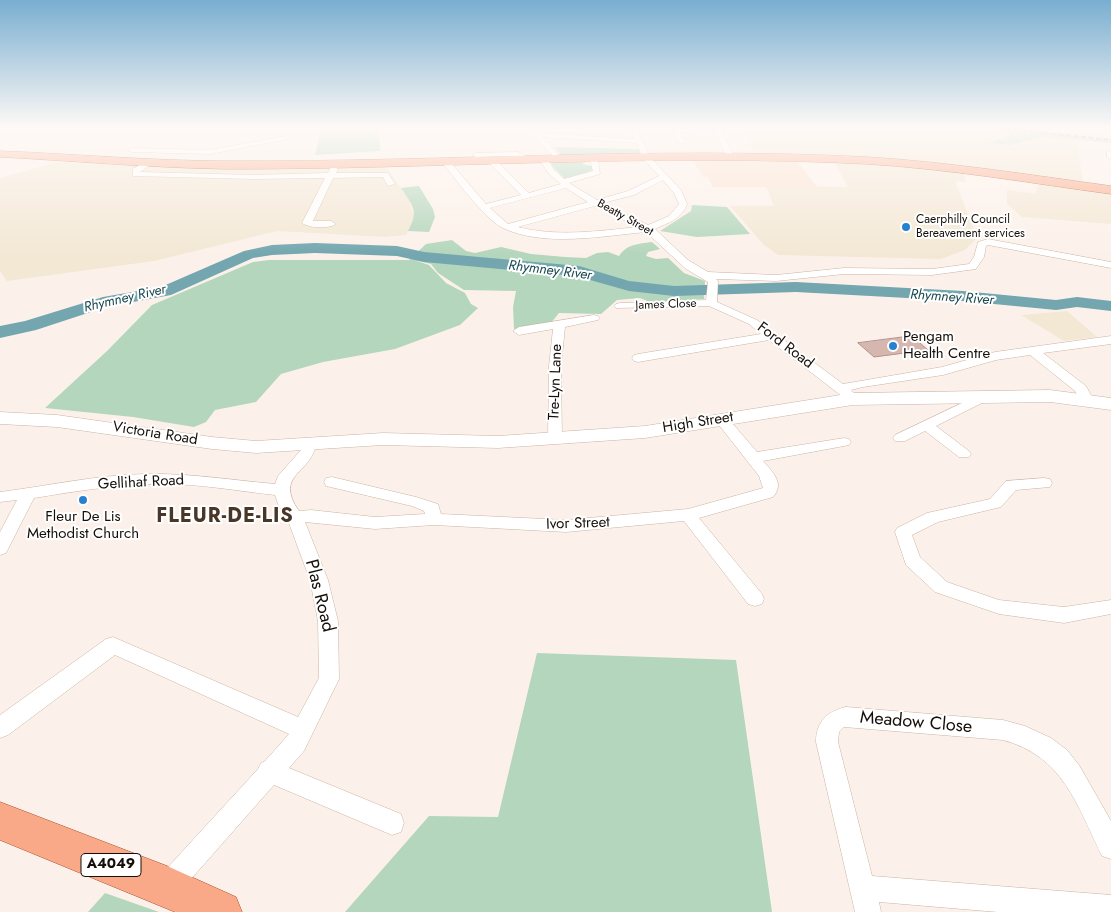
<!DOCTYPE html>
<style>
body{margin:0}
canvas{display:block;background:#fcf1ea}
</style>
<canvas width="1111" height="912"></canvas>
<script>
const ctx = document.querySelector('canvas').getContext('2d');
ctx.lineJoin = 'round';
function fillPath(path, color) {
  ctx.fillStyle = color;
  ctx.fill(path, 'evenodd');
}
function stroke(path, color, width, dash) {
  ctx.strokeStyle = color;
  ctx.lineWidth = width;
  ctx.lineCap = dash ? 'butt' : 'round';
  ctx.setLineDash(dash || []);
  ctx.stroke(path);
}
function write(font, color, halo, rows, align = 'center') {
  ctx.font = font + ' Jost,sans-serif';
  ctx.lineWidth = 4;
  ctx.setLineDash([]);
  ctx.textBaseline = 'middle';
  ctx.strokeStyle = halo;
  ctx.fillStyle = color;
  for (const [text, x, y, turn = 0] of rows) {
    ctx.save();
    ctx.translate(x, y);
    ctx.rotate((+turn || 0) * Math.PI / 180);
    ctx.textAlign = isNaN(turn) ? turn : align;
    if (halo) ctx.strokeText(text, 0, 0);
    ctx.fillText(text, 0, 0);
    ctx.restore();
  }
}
fillPath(new Path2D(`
 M746 128H962L1077 139 1083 182 899 160 753 153Z
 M834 161 964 172 966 182 955 181 977 238 965 250 941 259 778 255 763 244 730 206H774L766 186 848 187Z
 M57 162 155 166 385 165 409 200 415 219 406 235 386 237 277 231 154 261 7 281 0 271V178Z
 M1038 182 1111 193V224L1022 217 1007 204V190L1036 194Z
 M1067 311 1097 337 1064 341 1021 315Z`), '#f3e8d4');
fillPath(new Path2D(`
 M990 128H1015L1067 133 1111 138V141Z
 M692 159 796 160 817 187H713L708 177H703Z`), '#fbe2cf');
fillPath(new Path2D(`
 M321 128H379L380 151 315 155Z
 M962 128C1012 128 1062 135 1111 141V143L1042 137 1010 145 989 143 1011 135 1001 131Z
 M554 147 639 149 641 155 562 156Z
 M554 161H588L582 164 592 166 593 170 566 180 551 165Z
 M419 186 433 209 435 217 429 232 408 231C419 211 413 206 401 188Z
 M692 205 727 207 750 234 697 237 660 231 691 211Z
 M452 240 466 251 475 253 501 247 531 254 565 257 586 258 597 253 608 252 619 256C627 244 638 244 652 242L660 249 648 252 646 256 656 259 668 258 684 273 705 281 704 299 650 302 640 298 617 300 601 314 559 313 551 323 514 329 513 307 516 291 464 290 438 273 431 264 414 260 429 265 446 283 465 293 471 304 478 308 460 325 395 349 323 362 281 374 256 402 215 410 206 422 194 427 133 417 45 408 107 351 152 305 253 262 269 260H409L426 244Z
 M537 653 736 660 772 912H345L429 816 498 817Z
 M105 893 159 912H88Z`), '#b4d6bc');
fillPath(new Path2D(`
 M315 243 397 246 424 252 579 266 629 281 674 286 796 282 963 291 1056 300 1077 297 1111 301V311L1077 307 1056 310 963 301 796 292 674 296 629 291 576 276 424 262 397 256 315 253 272 255 253 258 171 295 106 307 36 330 0 338V326L25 321 103 297 161 287 244 251 272 245Z`), '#73a6af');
const building = new Path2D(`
 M912 336 928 350 874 357 858 343Z`);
fillPath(building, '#d5b7af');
stroke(building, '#b0938c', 1);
const street = new Path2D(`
 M631 128H637L649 156 681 190 687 204C682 219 668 223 655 229L688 260 708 272 776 275 844 268 932 269 969 264 974 257 978 242 988 239 1111 262V268L988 245 986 246 984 257 976 269 932 275 844 274 776 281 716 279 718 281 717 302 757 320 843 384 942 367 995 352 1111 336V344L1043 353 1086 386 1093 399 1086 403 1081 402 1075 391 1030 355 996 360 943 375 863 387 851 390 855 394 848 398 843 397 769 340 638 362 634 361 632 358 634 355 638 354 761 334 749 324 709 306 616 308 614 306 616 304 620 303 706 300 708 282 686 269 646 232C603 236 546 247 505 229 487 222 457 181 444 165L451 163 486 204 521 195 491 165V161H497L529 193 561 184 548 173 540 160 541 158H547L554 170 564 179 593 171 590 161 594 159 598 161 600 174 569 183 597 200 628 191 659 176 642 157 637 143 542 137 562 159 558 161 530 132 533 130 538 133 635 139ZM663 180 674 193 679 204 669 216 648 225 603 203 634 195ZM566 188 588 202 508 224 490 208ZM595 206 638 227C598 231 557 237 518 227Z
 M674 129 721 130 734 156 727 158 716 133 680 132 686 142 682 144 678 142Z
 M287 136 289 137V139L210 154 132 152 128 150 132 148 210 150Z
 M1107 151H1111V159L1107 157Z
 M518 152 530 158V162H524L516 156 476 157 472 155 476 153Z
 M146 161 153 163 140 172 253 175 328 173 331 167H334L338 169 336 173H388L395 184 388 186 383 177 333 178 313 221H331L336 224C329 229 309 228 302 223L325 178 253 179 133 176V169Z
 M594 315 598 316 600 318 598 320 565 327 561 366 562 439 560 442H550L548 439 549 366 553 329 519 335 513 331 519 327Z
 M983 393 988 394 990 397 988 400 936 426 969 451 971 454 969 457H959L925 431 905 441H895L893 438 895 435Z
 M722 416 727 417 757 452 844 438 849 439 851 442 849 445 844 446 763 461C773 472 785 484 773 497L699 518 762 594 764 599 762 604 755 606 748 604 684 521 566 532 434 525 375 529 305 522 328 580 338 621 339 679 304 751 289 768 401 814 404 823 401 832 392 835 274 785 176 896 167 900 158 896 154 887 158 878 258 769 261 763 265 761 289 734 115 655 8 735 0 738V715L106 639 113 637 298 717 319 678 318 621 310 580 287 518 278 504 275 495C238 491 201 484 164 484 120 484 77 491 34 498L6 553 0 555V532L17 500 0 502V492C48 486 96 475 145 474 189 473 231 480 275 484L278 476 301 450 304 440H314L316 443C313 474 273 473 299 511L311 510 375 517 425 514 424 511 412 506 326 486 324 482 326 478 332 477 416 497 438 504 441 514 566 520 688 509 763 488 759 476 715 420 717 417Z
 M1044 478 1050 479 1052 483 1050 487 1016 490 1001 507 938 522 912 535 920 557 947 582 999 600 1064 607 1111 600V614L1064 623 999 614 935 592 906 565 895 532 897 528 927 513 990 499 1006 481Z
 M846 707 1003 720 1025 726 1051 738 1067 750 1079 765 1111 821V859L1102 856C1077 805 1063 756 1003 740L844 727 839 732 838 742 872 876 1111 895V912H998L879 902 881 912H855L816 742C816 722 827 711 846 707Z`);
const secondary = new Path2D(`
 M1050 390 1111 398V410L1050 402 853 405 645 438 498 448 383 445 256 453 212 449 57 427 0 424V412L57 415 212 437 256 441 383 433 498 436 645 426 853 393Z`);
const primary = new Path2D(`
 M0 151C76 154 153 161 229 161 442 162 654 146 867 157 949 162 1030 175 1111 186V194C1030 183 949 169 867 164 654 153 442 169 229 169 153 168 76 161 0 157Z
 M0 802 167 866 236 897 242 912H175L0 840Z`);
stroke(street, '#cbb3a1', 1);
stroke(secondary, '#cbb3a1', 1);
stroke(primary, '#a84e27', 1);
fillPath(street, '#fff');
fillPath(secondary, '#fff');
fillPath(primary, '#faa988');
stroke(new Path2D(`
 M999 128 1111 140`), '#938982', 2, [5, 2.5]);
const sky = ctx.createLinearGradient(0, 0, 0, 255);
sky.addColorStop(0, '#79aed1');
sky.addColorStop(0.5, '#fef9f6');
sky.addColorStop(1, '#fef9f600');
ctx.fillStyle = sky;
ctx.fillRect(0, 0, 1111, 255);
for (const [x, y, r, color] of [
 [906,227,5,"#2881cf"],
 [893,346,5,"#2881cf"],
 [83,500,5,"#2881cf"]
]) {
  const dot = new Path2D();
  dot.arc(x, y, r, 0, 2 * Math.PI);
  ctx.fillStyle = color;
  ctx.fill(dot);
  stroke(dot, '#fff', 2);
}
write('12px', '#160e08', '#fff', [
 ["Beatty Street",625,218,29],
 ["James Close",666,305,-2]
]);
write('12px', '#160e08', '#fff', [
 ["Caerphilly Council",916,220],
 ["Bereavement services",916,234]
], 'left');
write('italic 14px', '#1a4951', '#fff', [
 ["Rhymney River",550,271,7],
 ["Rhymney River",952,298,4],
 ["Rhymney River",125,299,-13]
]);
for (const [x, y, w] of [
 [111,865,60]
]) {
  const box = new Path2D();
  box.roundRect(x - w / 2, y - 11.5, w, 23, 4);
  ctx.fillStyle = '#fff';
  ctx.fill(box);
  stroke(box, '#160e08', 1);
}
write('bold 14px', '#160e08', null, [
 ["A4049",111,865]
]);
write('15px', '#160e08', '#fff', [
 ["Pengam",903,337],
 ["Health Centre",903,354],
 ["Fleur De Lis",83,517,"center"],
 ["Methodist Church",83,534,"center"]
], 'left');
write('15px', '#160e08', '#fff', [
 ["Ford Road",785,346,37],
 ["Tre-Lyn Lane",556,382,-88],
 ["High Street",698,423,-9],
 ["Victoria Road",155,434,9],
 ["Gellihaf Road",141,483,-3],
 ["Ivor Street",578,524,-2]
]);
write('18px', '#160e08', '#fff', [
 ["Plas Road",319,596,76],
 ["Meadow Close",916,723,5]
]);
ctx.letterSpacing = '1px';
write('bold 20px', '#493627', '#fff', [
 ["FLEUR-DE-LIS",225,517]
]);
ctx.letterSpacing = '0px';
</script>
